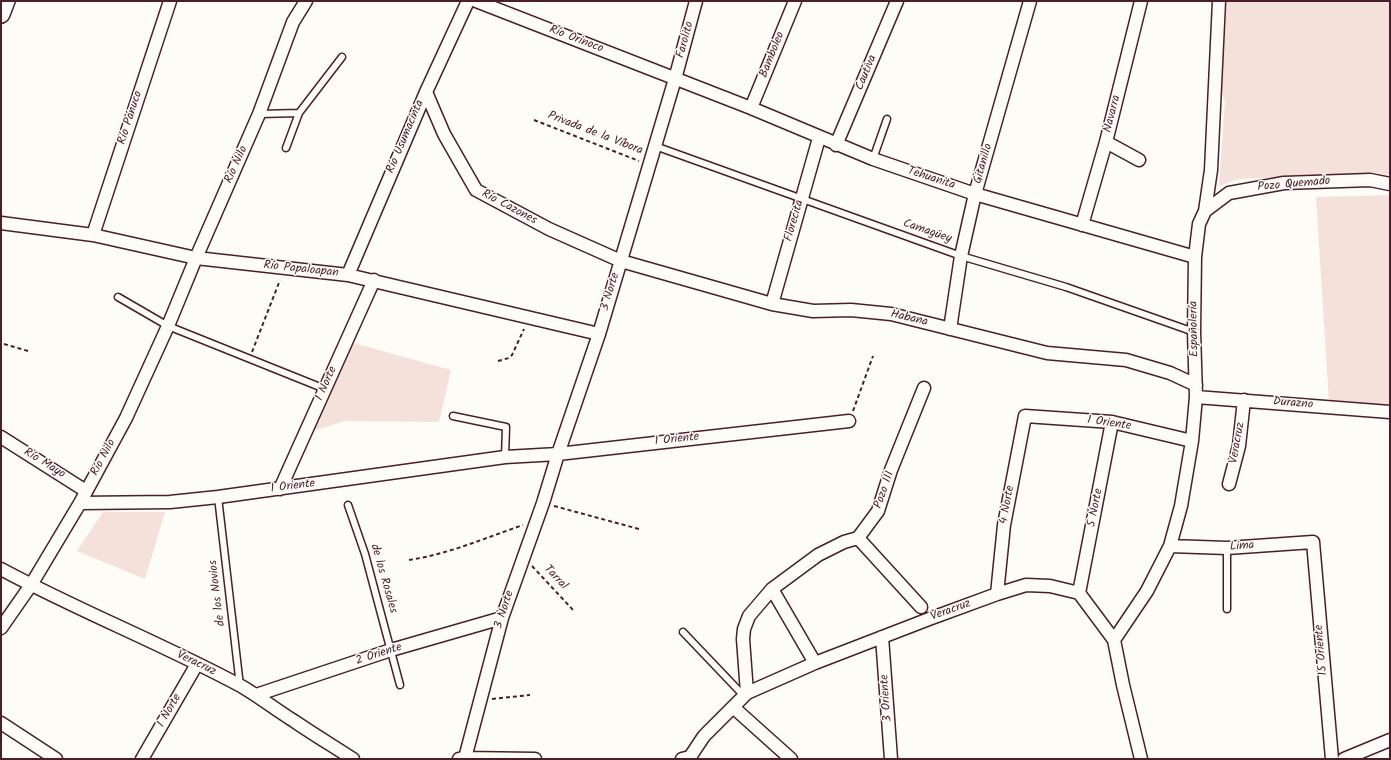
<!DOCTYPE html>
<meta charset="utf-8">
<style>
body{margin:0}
#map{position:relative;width:1391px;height:760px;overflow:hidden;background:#fdfcf7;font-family:Kalam,sans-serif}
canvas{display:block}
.frame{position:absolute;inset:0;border:2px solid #4a1f2b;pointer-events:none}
</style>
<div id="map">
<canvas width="1391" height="760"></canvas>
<div class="frame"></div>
</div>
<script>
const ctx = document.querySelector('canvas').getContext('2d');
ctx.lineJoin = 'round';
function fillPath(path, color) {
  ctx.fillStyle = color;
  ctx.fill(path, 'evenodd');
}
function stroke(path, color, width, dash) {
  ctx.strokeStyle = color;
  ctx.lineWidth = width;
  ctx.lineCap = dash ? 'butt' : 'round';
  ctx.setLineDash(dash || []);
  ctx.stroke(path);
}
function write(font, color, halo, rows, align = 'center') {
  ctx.font = font + ' Kalam,sans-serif';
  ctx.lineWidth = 3;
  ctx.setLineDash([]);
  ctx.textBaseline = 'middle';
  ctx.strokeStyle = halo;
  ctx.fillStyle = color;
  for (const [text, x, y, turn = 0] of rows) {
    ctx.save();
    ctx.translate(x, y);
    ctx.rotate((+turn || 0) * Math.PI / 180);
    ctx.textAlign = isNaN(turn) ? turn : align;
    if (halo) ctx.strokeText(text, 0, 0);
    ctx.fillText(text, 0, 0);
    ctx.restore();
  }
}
fillPath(new Path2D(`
 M1214 1H1390V175L1375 173 1238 179 1219 186 1225 101 1219 88Z
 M1390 195V407L1329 402 1316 197Z
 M350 342 451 370 439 422 345 421 313 431Z
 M103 512H165L145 579 77 551Z`), '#f3e1da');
const lane = new Path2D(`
 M259 114 299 113
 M655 146 961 256 1066 287 1194 332
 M286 148 299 113 342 57
 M873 159 887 119
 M118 297 168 326 325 389
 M453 416 506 427 505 457
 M218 497 240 686
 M348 505 365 554 400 685
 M1227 609V548
 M683 632 744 696`);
const street = new Path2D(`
 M476 1 751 108 873 159 975 194 1195 257
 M426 92 444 134 476 190 549 229 621 261 772 304 813 311 851 310 891 314 1047 353 1126 360 1170 373 1196 385
 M751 108 795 1
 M1106 142 1139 160
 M836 145 897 1
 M1205 211 1229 193 1284 183 1370 180 1390 184
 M1 223 93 235 196 258 348 275 599 334
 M1082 225 1106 142 1141 1
 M93 235 170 1
 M348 275 426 92 468 1
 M772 304 819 138
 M950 329 961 256 975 194 1030 1
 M1196 397 1390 412
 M1 437 86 491
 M1229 484 1239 446 1244 400
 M280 489 374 280
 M80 503 170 502 218 497 505 457 558 454 849 421
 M858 538 921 607
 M1170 546 1227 548 1313 542 1332 759
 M1 569C79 611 163 644 241 686 260 697 276 710 294 721 313 734 333 746 353 759
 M772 589 815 663
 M1079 593 1112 422
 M997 594 1004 525 1025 416 1112 422 1192 441
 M1 628 31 585 80 503 126 418 168 326 196 258 259 114 293 22 306 1
 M882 637 891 759
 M1114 640 1147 591 1170 546 1181 506 1192 441 1196 397 1194 332 1195 257 1199 224 1205 211 1211 170 1219 1
 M747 693 743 639 744 629 749 616 772 589 818 555 844 542 858 538 878 511 891 470 924 388
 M256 695 391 650 502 618
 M733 707 791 759
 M1 723 56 759
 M465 758 502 618 543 503 558 454 599 334 675 79 696 1
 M142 759 197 664
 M459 759 465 758 535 759
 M682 759 690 757 704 736 747 693 815 663 929 619 997 594 1026 585 1050 586 1079 593 1114 640 1123 685 1141 759
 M1344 759 1390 740`);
const secondary = new Path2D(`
 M1 14 6 1`);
stroke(lane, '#4a1f2b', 9);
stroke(street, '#4a1f2b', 15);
stroke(secondary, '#4a1f2b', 20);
stroke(new Path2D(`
 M534 120 639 161
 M4 344 28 351
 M252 352 280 280
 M498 361 509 358 512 355 524 329
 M853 411 873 356
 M554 506 639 529
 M409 560C449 554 485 538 523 525
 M532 566 574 611
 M492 699 530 695`), '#4a1f2b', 2, [4, 3]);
stroke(lane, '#fdfcf7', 6);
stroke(street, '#fdfcf7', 12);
stroke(secondary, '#fdfcf7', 17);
write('12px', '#4a1f2b', '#fdfcf7', [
 ["Río Orinoco",576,40,21],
 ["Farolito",686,40,-75],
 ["Bamboleo",773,55,-68],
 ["Cautiva",867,73,-67],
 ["Navarra",1113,114,-76],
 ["Río Pánuco",131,118,-72],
 ["Privada de la Víbora",595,134,21],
 ["Río Usumacinta",406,137,-67],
 ["Gitanillo",984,164,-74],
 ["Río Nilo",237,165,-66],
 ["Tehuanita",931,179,18],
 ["Pozo Quemado",1294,185,-5],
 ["Río Cazones",509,208,28],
 ["Florecita",795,221,-74],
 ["Camagüey",927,232,19],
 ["Río Papaloapan",301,270,6],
 ["3 Norte",611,292,-73],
 ["Habana",909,319,13],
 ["Españolería",1195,329,-91],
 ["1 Norte",327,384,-66],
 ["Durazno",1293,404,5],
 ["1 Oriente",1109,424,8],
 ["1 Oriente",677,440,-6],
 ["Veracruz",1238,443,-80],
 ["Río Nilo",104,458,-62],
 ["Río Mayo",44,464,32],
 ["1 Oriente",293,487,-7],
 ["Pozo 111",885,490,-71],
 ["4 Norte",1008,505,-80],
 ["5 Norte",1096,508,-79],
 ["Lima",1242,547,-4],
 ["Tarral",555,578,47],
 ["de los Rosales",383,579,74],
 ["de los Novios",218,593,-97],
 ["3 Norte",505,610,-72],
 ["Veracruz",951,611,-20],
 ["15 Oriente",1322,650,-95],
 ["2 Oriente",379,655,-18],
 ["Veracruz",196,664,26],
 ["3 Oriente",887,698,-94],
 ["1 Norte",170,711,-60]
]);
</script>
